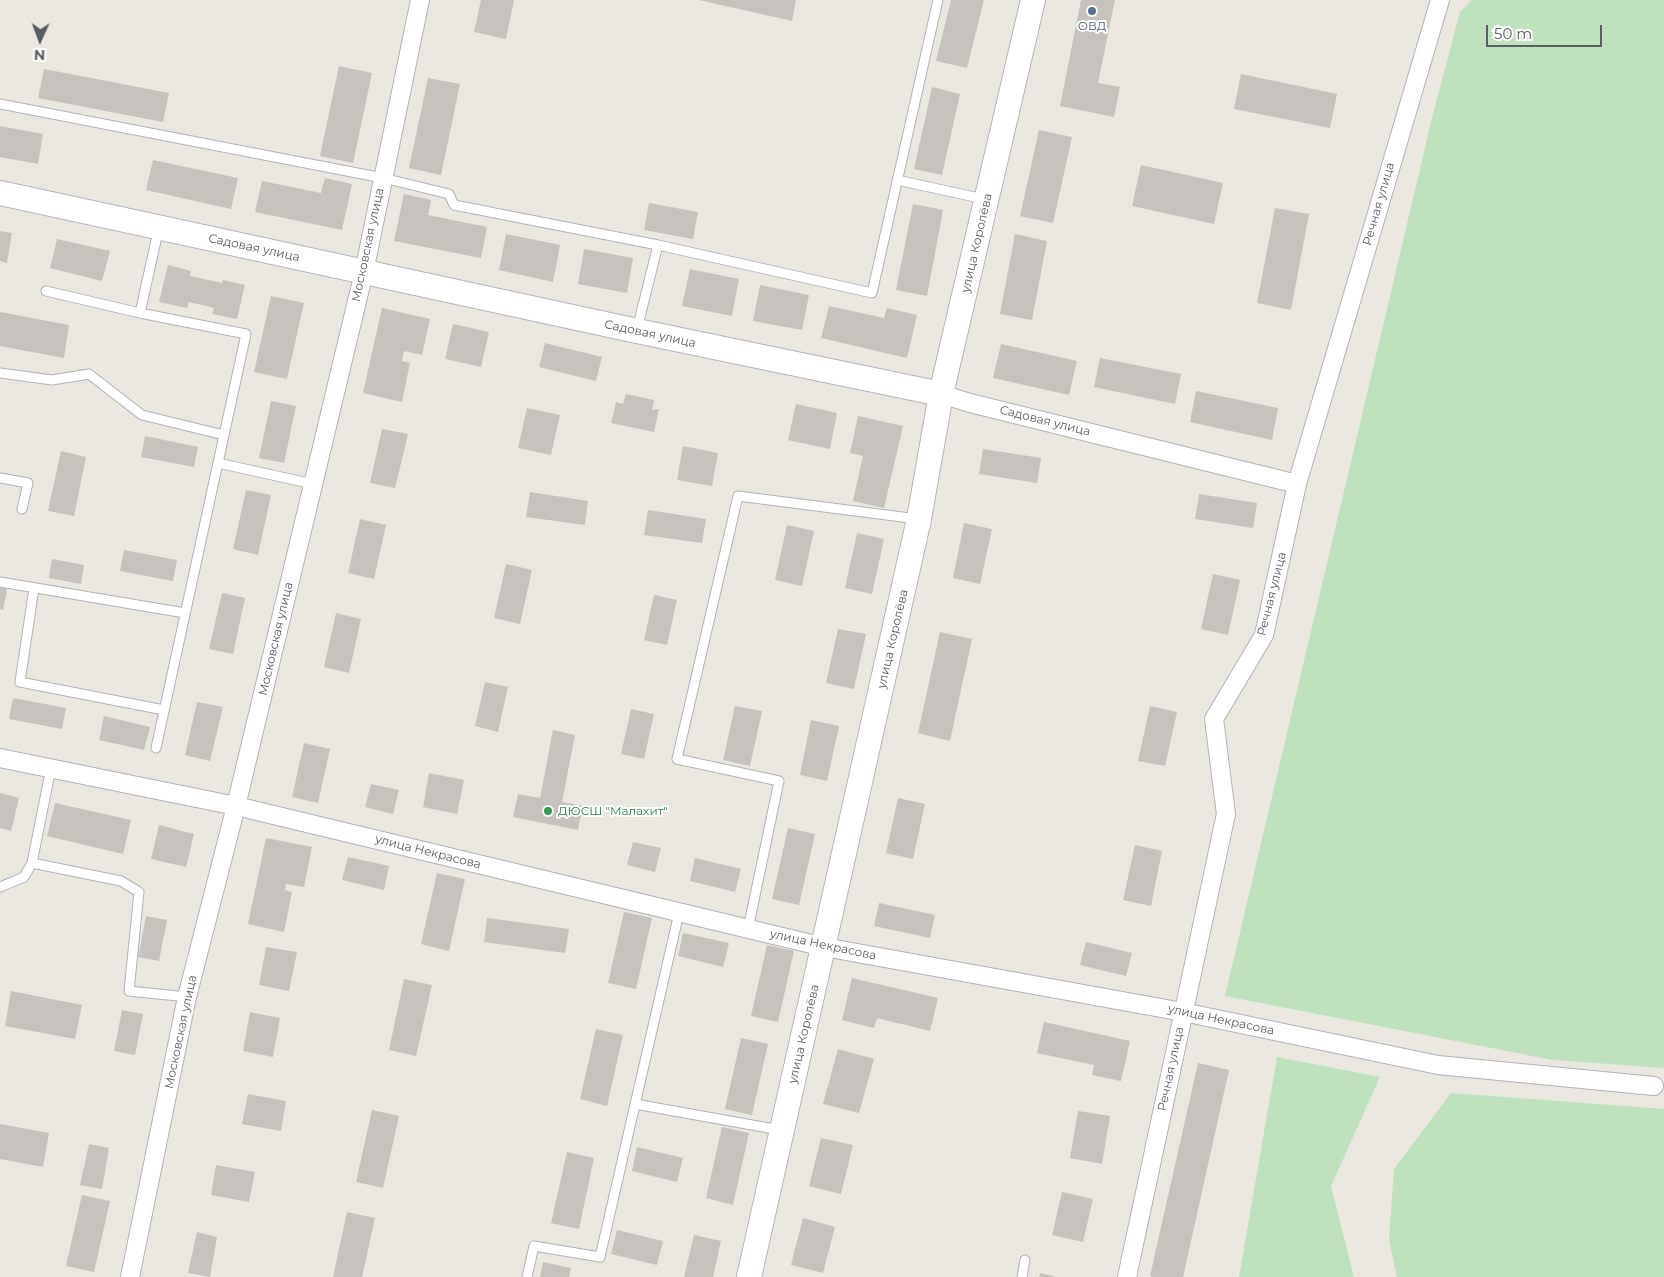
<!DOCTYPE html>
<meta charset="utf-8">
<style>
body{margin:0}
#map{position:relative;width:1664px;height:1277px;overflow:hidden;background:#eae7e0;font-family:Montserrat,sans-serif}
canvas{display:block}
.north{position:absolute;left:15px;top:15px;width:50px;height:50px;-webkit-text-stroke:4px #fff;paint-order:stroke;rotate:182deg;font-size:14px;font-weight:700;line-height:20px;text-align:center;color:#595c60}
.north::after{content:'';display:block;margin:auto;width:18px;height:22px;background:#595c60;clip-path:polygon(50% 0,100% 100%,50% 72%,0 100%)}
.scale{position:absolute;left:1486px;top:25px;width:116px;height:22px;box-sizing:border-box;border:2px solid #595c60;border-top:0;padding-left:6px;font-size:15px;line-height:18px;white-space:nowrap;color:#595c60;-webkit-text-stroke:4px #fff;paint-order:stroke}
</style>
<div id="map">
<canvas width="1664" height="1277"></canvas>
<div class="north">N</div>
<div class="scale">50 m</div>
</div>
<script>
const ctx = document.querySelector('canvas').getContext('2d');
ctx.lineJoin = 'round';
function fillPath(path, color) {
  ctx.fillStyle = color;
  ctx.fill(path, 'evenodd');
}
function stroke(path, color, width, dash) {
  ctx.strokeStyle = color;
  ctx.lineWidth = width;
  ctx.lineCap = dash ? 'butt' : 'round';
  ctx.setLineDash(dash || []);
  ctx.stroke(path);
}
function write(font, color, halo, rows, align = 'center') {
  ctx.font = font + ' Montserrat,sans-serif';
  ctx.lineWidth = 4;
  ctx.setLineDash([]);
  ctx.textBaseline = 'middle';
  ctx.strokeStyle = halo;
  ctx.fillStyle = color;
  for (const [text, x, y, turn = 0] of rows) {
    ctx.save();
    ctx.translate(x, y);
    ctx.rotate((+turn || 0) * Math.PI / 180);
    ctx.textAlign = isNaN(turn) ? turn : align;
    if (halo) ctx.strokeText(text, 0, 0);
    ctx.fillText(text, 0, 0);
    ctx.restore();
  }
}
fillPath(new Path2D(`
 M1472 0H1664V1068L1553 1060 1225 996 1432 118 1460 12Z
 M1277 1057 1380 1077 1331 1186 1354 1277H1239Z
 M1451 1093 1664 1109V1277H1397L1389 1240 1394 1169Z`), '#bfe1bd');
fillPath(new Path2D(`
 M481 0H514L506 39 474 32Z
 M699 0H796L792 21Z
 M951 0H984L967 68 936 61Z
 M1081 0H1115L1098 83 1120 87 1114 117 1060 106Z
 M339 66 372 73 353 163 320 156Z
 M44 69 169 93 163 122 38 98Z
 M1241 74 1337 94 1330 128 1234 109Z
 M428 78 460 84 441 175 409 168Z
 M932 87 960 94 942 175 914 169Z
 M0 126 43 134 38 164 0 157Z
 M1039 130 1072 137 1053 223 1020 216Z
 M153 160 238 178 231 209 146 190Z
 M1141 165 1223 183 1214 224 1132 206Z
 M325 178 352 184 342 230 255 212 262 181 321 193Z
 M404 194 431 200 428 215 487 227 481 258 394 241Z
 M649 203 698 212 693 239 644 230Z
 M913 204 943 210 927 296 896 290Z
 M1275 208 1309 214 1291 310 1257 303Z
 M0 231 12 233 7 263 0 261Z
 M506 234 560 245 553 282 499 270Z
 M1015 234 1047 241 1032 320 1000 314Z
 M57 239 110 251 102 281 50 268Z
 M584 249 633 258 627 293 578 284Z
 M168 265 191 271 190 276 222 283 223 280 245 285 237 319 212 314 214 308 189 302 187 308 159 302Z
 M690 269 739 279 732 316 682 306Z
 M760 285 809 295 802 330 753 321Z
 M271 296 304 303 287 379 254 372Z
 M829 306 884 318 887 308 917 315 907 358 821 338Z
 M382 308 430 319 422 355 404 351 402 361 410 363 402 402 363 393Z
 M0 312 69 325 64 358 0 346Z
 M453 324 489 332 481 367 445 359Z
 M545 343 602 357 596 381 539 367Z
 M1001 344 1077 361 1069 395 993 378Z
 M1100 358 1181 374 1175 404 1094 387Z
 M1196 391 1278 408 1272 440 1190 422Z
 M626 394 654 400 652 410 659 409 654 432 611 423 616 402 623 404Z
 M271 401 296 406 284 463 259 458Z
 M796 404 837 413 830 449 788 440Z
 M527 408 560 415 551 455 518 448Z
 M858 416 903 426 884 508 853 501 863 456 850 453Z
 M382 429 408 434 395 488 370 483Z
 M145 436 198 447 194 467 141 457Z
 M683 446 718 453 712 486 677 480Z
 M983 449 1041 458 1037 483 979 474Z
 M61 451 86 457 74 516 48 511Z
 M246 490 271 495 258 555 233 549Z
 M530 492 588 501 585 525 526 517Z
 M1199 494 1257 503 1253 528 1195 519Z
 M648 510 706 519 702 543 644 535Z
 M360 519 386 525 374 579 348 573Z
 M964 523 992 529 980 584 953 578Z
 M787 525 814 531 802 586 775 580Z
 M857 533 884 539 872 594 845 588Z
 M124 550 177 560 173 581 120 571Z
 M52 559 84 565 81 584 49 578Z
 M506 564 532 570 520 624 494 618Z
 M1213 574 1240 580 1228 635 1201 629Z
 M0 587 7 589 3 610 0 609Z
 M222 593 245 598 233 654 209 649Z
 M654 595 677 600 667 645 644 640Z
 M336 613 361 619 349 673 324 667Z
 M838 629 866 634 854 689 826 683Z
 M940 632 972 639 950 741 918 733Z
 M485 682 508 687 498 732 475 726Z
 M13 698 66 708 62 729 9 719Z
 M197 702 223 707 210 761 185 755Z
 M735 706 762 711 750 766 723 760Z
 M1150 706 1177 712 1165 766 1138 761Z
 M631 709 654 714 644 759 621 754Z
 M104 716 150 727 144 750 99 740Z
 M811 720 839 726 827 781 800 775Z
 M553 730 575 735 562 802 583 806 578 830 513 817 518 794 540 798Z
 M304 743 330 749 318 803 292 797Z
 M429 773 464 780 457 814 423 807Z
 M371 784 399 790 393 814 365 807Z
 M0 793 19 798 11 831 0 828Z
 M898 798 925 804 913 859 886 853Z
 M55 803 131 820 123 854 47 836Z
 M159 825 194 834 186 867 151 859Z
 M788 828 815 834 799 905 772 899Z
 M266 838 312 847 304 887 286 884 285 890 292 892 284 932 248 924Z
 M633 842 661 848 655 872 627 865Z
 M1135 845 1162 851 1151 906 1123 900Z
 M348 857 389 866 384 890 342 880Z
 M695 858 741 869 735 892 690 881Z
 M437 873 465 879 449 951 421 944Z
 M879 903 935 915 930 938 874 926Z
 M624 912 652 918 636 989 608 983Z
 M146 916 167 920 159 961 138 957Z
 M487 918 569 929 565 953 484 942Z
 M683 933 729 943 723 967 678 956Z
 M1086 942 1132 953 1126 976 1080 965Z
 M767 945 794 951 778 1022 751 1016Z
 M266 947 297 952 289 991 259 985Z
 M852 978 938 998 930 1031 877 1018 874 1028 842 1020Z
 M404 979 432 985 416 1056 389 1050Z
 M11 991 82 1005 75 1039 5 1026Z
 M122 1010 143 1014 135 1055 114 1051Z
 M250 1012 280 1018 273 1057 243 1051Z
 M1044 1022 1130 1041 1121 1081 1092 1075 1094 1065 1037 1053Z
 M596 1029 623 1035 607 1106 580 1099Z
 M741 1038 768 1044 752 1115 725 1109Z
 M838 1049 874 1059 859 1113 823 1104Z
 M1198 1063 1229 1070 1183 1277H1153L1150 1276Z
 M248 1094 286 1101 281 1131 242 1124Z
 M372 1110 399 1116 383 1188 356 1182Z
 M1078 1111 1110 1116 1102 1164 1070 1158Z
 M0 1124 49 1133 43 1167 0 1159Z
 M722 1127 749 1133 733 1205 706 1198Z
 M821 1138 853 1145 841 1194 809 1186Z
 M89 1144 109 1148 102 1189 80 1185Z
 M637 1147 683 1158 677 1182 632 1171Z
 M567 1152 594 1158 579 1229 551 1223Z
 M216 1165 255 1172 249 1202 211 1195Z
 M1062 1192 1093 1199 1083 1242 1052 1235Z
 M82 1195 110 1201 94 1272 66 1266Z
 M347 1212 375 1218 362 1277H333Z
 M803 1218 835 1227 823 1273 791 1265Z
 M617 1230 663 1241 657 1265 611 1254Z
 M197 1232 217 1237 210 1277 188 1273Z
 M694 1235 721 1241 713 1277H684Z
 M543 1262 571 1268 569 1277H540Z
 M1040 1273 1054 1276 1053 1277H1039Z`), '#c6c2bd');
const lane = new Path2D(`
 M0 104 383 178 449 194 454 205 658 245 872 293 938 0
 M897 180 984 199
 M46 291 140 313 159 227
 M140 313 246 334 156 748
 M637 329 658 245
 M0 373 52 380 89 374 142 415 224 435
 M218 463 313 484
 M0 478 28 483 22 509
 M0 582 185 613
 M34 588 20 682 164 710
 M51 768 32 863 121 881 139 892 129 991 187 997
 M0 887 24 877 32 863
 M748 929 779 781 677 759 738 496 918 519
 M635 1104 780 1130
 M527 1277 534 1246 600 1257 679 913
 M1022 1277 1025 1260`);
const street = new Path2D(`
 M941 394 970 403 1297 484
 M0 758 236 806 824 947 1183 1012 1438 1065 1654 1086
 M130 1277 187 997 236 806 364 272 420 0
 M1127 1277 1226 814 1214 719 1264 635 1297 484 1440 0`);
const secondary = new Path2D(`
 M0 193 637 331 941 394
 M749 1277 919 519 941 394 1033 0`);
stroke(lane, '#b0b3b7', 11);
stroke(street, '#b0b3b7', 20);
stroke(secondary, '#b2b5ba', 26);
stroke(lane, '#fff', 9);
stroke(street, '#fff', 18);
stroke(secondary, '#fff', 24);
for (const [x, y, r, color] of [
 [1092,11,5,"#5c6f8a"],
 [548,811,5,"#2e9e5b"]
]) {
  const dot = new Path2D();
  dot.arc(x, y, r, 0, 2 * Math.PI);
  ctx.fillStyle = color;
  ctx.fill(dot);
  stroke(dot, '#fff', 2);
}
write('12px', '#4e5e75', '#fff', [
 ["ОВД",1092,26]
]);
write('12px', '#595c60', '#fff', [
 ["Речная улица",1379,204,-74],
 ["улица Королёва",977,243,-77],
 ["Московская улица",368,245,-78],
 ["Садовая улица",254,248,12],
 ["Садовая улица",650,334,12],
 ["Садовая улица",1045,421,14],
 ["Речная улица",1272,594,-76],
 ["Московская улица",276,639,-77],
 ["улица Королёва",893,639,-77],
 ["улица Некрасова",428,852,14],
 ["улица Некрасова",823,945,12],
 ["улица Некрасова",1221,1020,12],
 ["Московская улица",181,1032,-78],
 ["улица Королёва",804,1034,-77],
 ["Речная улица",1171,1069,-78]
]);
write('12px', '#27864d', '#fff', [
 ["ДЮСШ \"Малахит\"",558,811]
], 'left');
</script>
